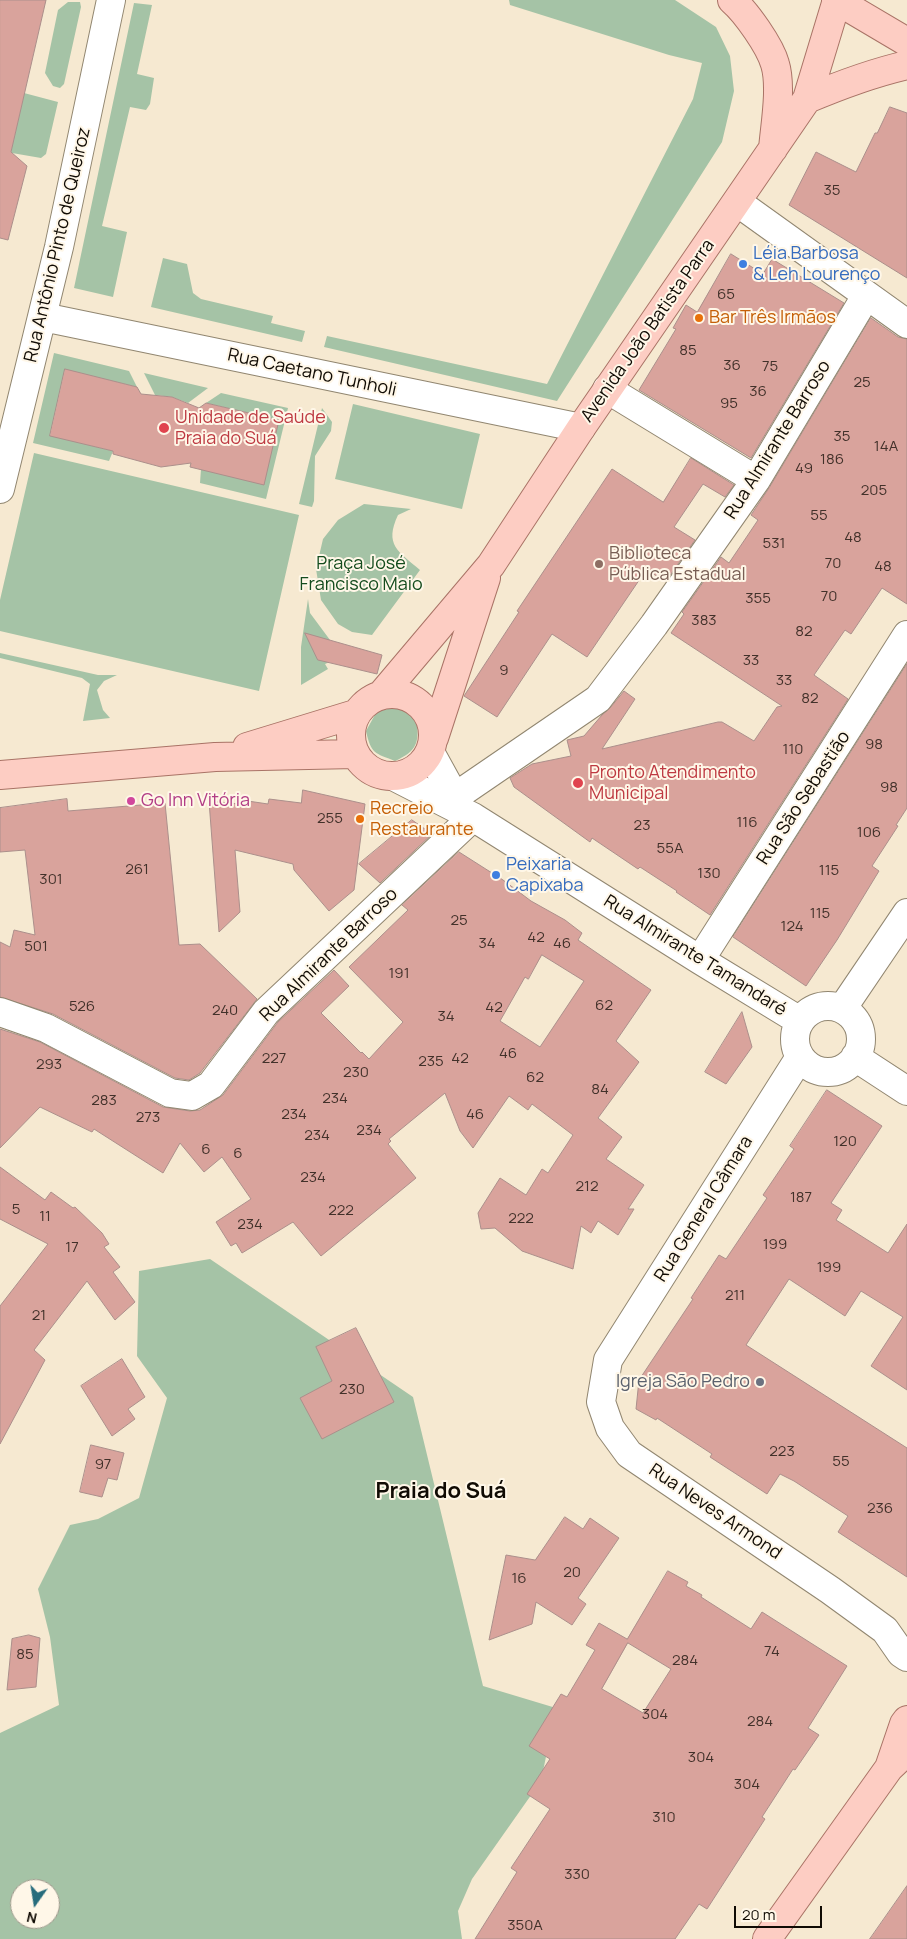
<!DOCTYPE html>
<meta charset="utf-8">
<style>
body{margin:0}
#map{position:relative;width:907px;height:1939px;overflow:hidden;background:#f6e9d1;font-family:Manrope,sans-serif}
canvas{display:block}
.north{position:absolute;left:10px;top:1879px;width:50px;height:50px;box-sizing:border-box;background:#fff7e8;border:1px solid #9f998d;border-radius:50%;rotate:193deg;font-size:14px;font-weight:700;line-height:20px;text-align:center;color:#100b04}
.north::after{content:'';display:block;margin:auto;width:18px;height:22px;background:#276c7c;clip-path:polygon(50% 0,100% 100%,50% 72%,0 100%)}
.scale{position:absolute;left:734px;top:1906px;width:88px;height:22px;box-sizing:border-box;border:2px solid #100b04;border-top:0;padding-left:6px;font-size:15px;line-height:18px;white-space:nowrap;color:#100b04;-webkit-text-stroke:4px #fff7e8;paint-order:stroke}
</style>
<div id="map">
<canvas width="907" height="1939"></canvas>
<div class="north">N</div>
<div class="scale">20 m</div>
</div>
<script>
const ctx = document.querySelector('canvas').getContext('2d');
ctx.lineJoin = 'round';
function fillPath(path, color) {
  ctx.fillStyle = color;
  ctx.fill(path, 'evenodd');
}
function stroke(path, color, width, dash) {
  ctx.strokeStyle = color;
  ctx.lineWidth = width;
  ctx.lineCap = dash ? 'butt' : 'round';
  ctx.setLineDash(dash || []);
  ctx.stroke(path);
}
function write(font, color, halo, rows, align = 'center') {
  ctx.font = font + ' Manrope,sans-serif';
  ctx.lineWidth = 4;
  ctx.setLineDash([]);
  ctx.textBaseline = 'middle';
  ctx.strokeStyle = halo;
  ctx.fillStyle = color;
  for (const [text, x, y, turn = 0] of rows) {
    ctx.save();
    ctx.translate(x, y);
    ctx.rotate((+turn || 0) * Math.PI / 180);
    ctx.textAlign = isNaN(turn) ? turn : align;
    if (halo) ctx.strokeText(text, 0, 0);
    ctx.fillText(text, 0, 0);
    ctx.restore();
  }
}
fillPath(new Path2D(`
 M509 0H675L716 27 730 56 734 91 722 142 557 401 324 347 327 336 547 384 693 99 702 63 669 55 510 5Z
 M68 2H80L81 7 64 84 60 88 53 86 45 73 58 10Z
 M134 3 152 5 137 74 154 78 150 104 146 110 130 107 102 226 127 232 113 297 74 288Z
 M24 93 58 102 46 154 41 158 12 153 11 151Z
 M163 258 187 264 193 293 201 299 273 316 271 323 305 331 302 342 151 307Z
 M54 353 129 371 137 387 65 370 50 435 113 451 109 461 33 443Z
 M144 373 208 388 188 403 172 397 155 395Z
 M221 393 288 408 266 499 200 483 201 469 279 420 206 403Z
 M353 404 480 434 462 509 335 479Z
 M322 408 332 422 331 431 315 456 314 501 312 507 299 504Z
 M34 453 299 515 259 691 0 631V600Z
 M364 504 411 509 398 515C384 545 398 551 420 570L372 635 352 632 338 624 321 600 316 569 323 539 338 520Z
 M308 599 310 613 330 640 332 661 325 664 328 669 301 685V647Z
 M0 653 98 675H117L104 681 97 690 103 710 110 718 83 721 90 684 82 678 0 658Z
 M399 707 417 721C419 743 417 751 395 761 375 753 371 754 366 731L377 711Z
 M210 1259 413 1397 483 1686 556 1708 541 1781 472 1879 458 1911 462 1939H0V1733L59 1705 50 1637 38 1589 70 1525 98 1519 139 1498 167 1398 137 1356 139 1271ZM20 1889H50V1919H20Z`), '#a5c3a6');
const building = new Path2D(`
 M0 0H46L11 152 27 166 8 240 0 238Z
 M890 107 907 113V278L789 205 816 152 856 172 875 133H877Z
 M731 254 763 274 772 259 844 303 751 458 639 390 676 329 673 328 686 305 697 312Z
 M871 318 898 337 907 339V604L882 588 851 634 845 630 814 675 848 699 710 915 676 892 677 891 640 867 638 869 592 838 590 842 514 787 510 778 532 764 571 756 567 740 584 736 602 715 610 708 624 691 635 699 602 749 718 722H722L754 741 777 707 782 706 671 633 684 614 682 612 721 557 729 563 758 520 751 515 769 488Z
 M65 369 137 387 141 394 172 397 199 408 206 403 279 420 264 485 190 467 191 463 161 467 113 454V451L50 436Z
 M691 458 734 485 725 497 703 484 674 527 695 540 666 581 646 570 587 657 552 634 497 717 464 696 519 612 517 611 612 469 663 502Z
 M305 633 382 655 377 674 318 660Z
 M907 664V808L896 825 898 826 872 866 879 871 837 940 806 986 733 937Z
 M303 790 365 804 354 890 329 911 294 870 293 864 235 850 240 912 219 932 209 801 240 804 241 800 268 804 269 799 301 803Z
 M67 799 68 811 165 803 179 945 200 944 257 999 200 1073 189 1080 175 1078 53 1014 0 997V942L10 947 14 930 35 935 25 850 0 852V808Z
 M412 820 432 834 380 883 359 864Z
 M459 852 503 880 531 901 565 920 582 933 578 940 651 990 616 1041 639 1062 598 1118 622 1137 606 1159 644 1185 628 1209H634L618 1235 598 1221 591 1233 581 1226 573 1269 522 1251 495 1228 481 1229 478 1213 500 1178 526 1195 542 1169 548 1173 573 1135 532 1104 528 1110 509 1096 473 1148 460 1131 445 1093 389 1139 391 1141 388 1144 416 1178 321 1256 293 1222 242 1253 236 1243 231 1246 216 1222 251 1199 222 1157 204 1172 180 1143 163 1173 94 1129 92 1132 40 1107 0 1148V1029L40 1042 163 1107 190 1111 200 1110 223 1095 278 1022 334 970 349 986 321 1013 361 1053 362 1052 369 1059 403 1022 349 967 408 910 402 905ZM542 955 584 981 540 1047 500 1021 525 977 528 979Z
 M742 1012 752 1047 726 1084 705 1072Z
 M827 1090 882 1126 831 1203 842 1210 836 1220 888 1253 907 1224V1390L871 1366 903 1317 861 1291 845 1316 789 1279 746 1345 907 1448V1577L838 1532 848 1516 794 1481 780 1474 767 1494 710 1457 712 1454 657 1418 656 1420 636 1409 639 1380 693 1299 691 1298 719 1255 726 1259 767 1198 763 1195 794 1149 790 1146Z
 M0 1167 45 1200 51 1192 73 1208 75 1207 102 1233 109 1244 104 1247 120 1267 113 1272 135 1302 115 1320 87 1281 34 1350 45 1360 0 1444V1306L48 1244 0 1219Z
 M356 1328 394 1402 322 1439 300 1398 332 1381 316 1347Z
 M122 1359 145 1397 128 1409 135 1419 112 1436 81 1386Z
 M91 1445 124 1453 117 1480 108 1478 102 1497 80 1492Z
 M565 1517 583 1529 590 1518 619 1538 578 1598 586 1604 572 1625 536 1602 532 1624 489 1640 506 1555 535 1560Z
 M668 1571 688 1582 686 1586 702 1595 701 1597 751 1629 762 1612 847 1666 808 1728 819 1735 795 1770 793 1769 762 1817 765 1819 707 1909 699 1904 675 1939H475L517 1872 511 1868 550 1809 527 1794 550 1759 529 1746 561 1694 567 1697 595 1650 586 1645 599 1623 627 1639ZM628 1643 671 1669 643 1713 602 1689Z
 M29 1635 40 1638 36 1687 7 1690 12 1639Z
 M907 1886V1939H870Z`);
fillPath(building, '#d9a39c');
stroke(building, '#ab8f8b', 1);
const minor = new Path2D(`
 M737 202 907 324
 M43 317 581 428
 M607 389 756 480
 M0 489 59 247 111 0
 M430 752 463 812
 M393 776 473 817 700 960 800 1021
 M446 803 598 699 654 625 756 480 866 296
 M700 960 907 635
 M795 1039a33 33 0 1 1 66 0a33 33 0 1 1-66 0Z
 M842 1009 907 913
 M0 1012 46 1028 170 1093 192 1096 211 1085 266 1012 473 817
 M800 1057 608 1360 601 1402 610 1428 629 1454 830 1590 885 1630 901 1653 907 1657
 M855 1057 907 1091`);
const major = new Path2D(`
 M732 0C746 12 770 46 775 64 782 87 775 125 773 149
 M836 0 907 42
 M807 99C840 85 872 73 907 65
 M351 735a41 41 0 1 1 82 0a41 41 0 1 1-82 0Z
 M382 694 491 565 581 428 807 99 837 0
 M434 738 486 578
 M247 747 355 714
 M0 775 215 757 355 754
 M889 1768 904 1724 907 1720
 M767 1939 889 1768 907 1751`);
stroke(minor, '#918670', 30);
stroke(major, '#a97366', 30);
stroke(minor, '#fff', 28);
stroke(major, '#fdcdc3', 28);
for (const [x, y, r, color] of [
 [743,264,5,"#3f7fe0"],
 [699,318,5,"#e8710a"],
 [164,428,6,"#e0444e"],
 [599,564,5,"#8d6e63"],
 [578,783,6,"#e0444e"],
 [131,801,5,"#d1479c"],
 [360,819,5,"#e8710a"],
 [496,875,5,"#3f7fe0"],
 [760,1382,5,"#6b7280"]
]) {
  const dot = new Path2D();
  dot.arc(x, y, r, 0, 2 * Math.PI);
  ctx.fillStyle = color;
  ctx.fill(dot);
  stroke(dot, '#fff7e8', 2);
}
write('15px', '#42312a', null, [
 ["35",832,191],
 ["65",726,295],
 ["85",688,351],
 ["36",732,366],
 ["75",770,367],
 ["25",862,383],
 ["36",758,392],
 ["95",729,404],
 ["35",842,437],
 ["14A",886,447],
 ["186",832,460],
 ["49",804,469],
 ["205",874,491],
 ["55",819,516],
 ["48",853,538],
 ["531",774,544],
 ["70",833,564],
 ["48",883,567],
 ["70",829,597],
 ["355",758,599],
 ["383",704,621],
 ["82",804,632],
 ["33",751,661],
 ["9",504,671],
 ["33",784,681],
 ["82",810,699],
 ["98",874,745],
 ["110",793,750],
 ["98",889,788],
 ["255",330,819],
 ["116",747,823],
 ["23",642,826],
 ["106",869,833],
 ["55A",670,849],
 ["261",137,870],
 ["115",829,871],
 ["130",709,874],
 ["301",51,880],
 ["115",820,914],
 ["25",459,921],
 ["124",792,927],
 ["42",536,938],
 ["34",487,944],
 ["46",562,944],
 ["501",36,947],
 ["191",399,974],
 ["62",604,1006],
 ["526",82,1007],
 ["42",494,1008],
 ["240",225,1011],
 ["34",446,1017],
 ["46",508,1054],
 ["227",274,1059],
 ["42",460,1059],
 ["235",431,1062],
 ["293",49,1065],
 ["230",356,1073],
 ["62",535,1078],
 ["84",600,1090],
 ["234",335,1099],
 ["283",104,1101],
 ["234",294,1115],
 ["46",475,1115],
 ["273",148,1118],
 ["234",369,1131],
 ["234",317,1136],
 ["120",845,1142],
 ["6",206,1150],
 ["6",238,1154],
 ["234",313,1178],
 ["212",587,1187],
 ["187",801,1198],
 ["5",16,1210],
 ["222",341,1211],
 ["11",45,1217],
 ["222",521,1219],
 ["234",250,1225],
 ["199",775,1245],
 ["17",72,1248],
 ["199",829,1268],
 ["211",735,1296],
 ["21",39,1316],
 ["230",352,1390],
 ["223",782,1452],
 ["55",841,1462],
 ["97",103,1465],
 ["236",880,1509],
 ["20",572,1573],
 ["16",519,1579],
 ["74",772,1652],
 ["85",25,1655],
 ["284",685,1661],
 ["304",655,1715],
 ["284",760,1722],
 ["304",701,1758],
 ["304",747,1785],
 ["310",664,1818],
 ["330",577,1875],
 ["350A",525,1926]
]);
write('18px', '#100b04', '#fff7e8', [
 ["Rua Antônio Pinto de Queiroz",58,245,-77],
 ["Avenida João Batista Parra",648,331,-55],
 ["Rua Caetano Tunholi",312,373,12],
 ["Rua Almirante Barroso",778,440,-58],
 ["Rua São Sebastião",804,798,-57],
 ["Rua Almirante Barroso",329,955,-44],
 ["Rua Almirante Tamandaré",695,956,32],
 ["Rua General Câmara",704,1209,-58],
 ["Rua Neves Armond",715,1512,34]
]);
write('18px', '#366cbe', '#fff7e8', [
 ["Léia Barbosa",753,254],
 ["& Leh Lourenço",753,275],
 ["Peixaria",506,865],
 ["Capixaba",506,886]
], 'left');
write('18px', '#c56008', '#fff7e8', [
 ["Bar Três Irmãos",709,318],
 ["Recreio",370,809],
 ["Restaurante",370,830]
], 'left');
write('18px', '#be3a42', '#fff7e8', [
 ["Unidade de Saúde",175,418],
 ["Praia do Suá",175,439],
 ["Pronto Atendimento",589,773],
 ["Municipal",589,794]
], 'left');
write('18px', '#785e54', '#fff7e8', [
 ["Biblioteca",609,554],
 ["Pública Estadual",609,575]
], 'left');
write('18px', '#144c1d', '#fff7e8', [
 ["Praça José",361,564],
 ["Francisco Maio",361,585]
]);
write('18px', '#b23c85', '#fff7e8', [
 ["Go Inn Vitória",141,801]
], 'left');
write('18px', '#5b616d', '#fff7e8', [
 ["Igreja São Pedro",750,1382]
], 'right');
write('bold 22px', '#100b04', '#fff7e8', [
 ["Praia do Suá",441,1492]
]);
</script>
